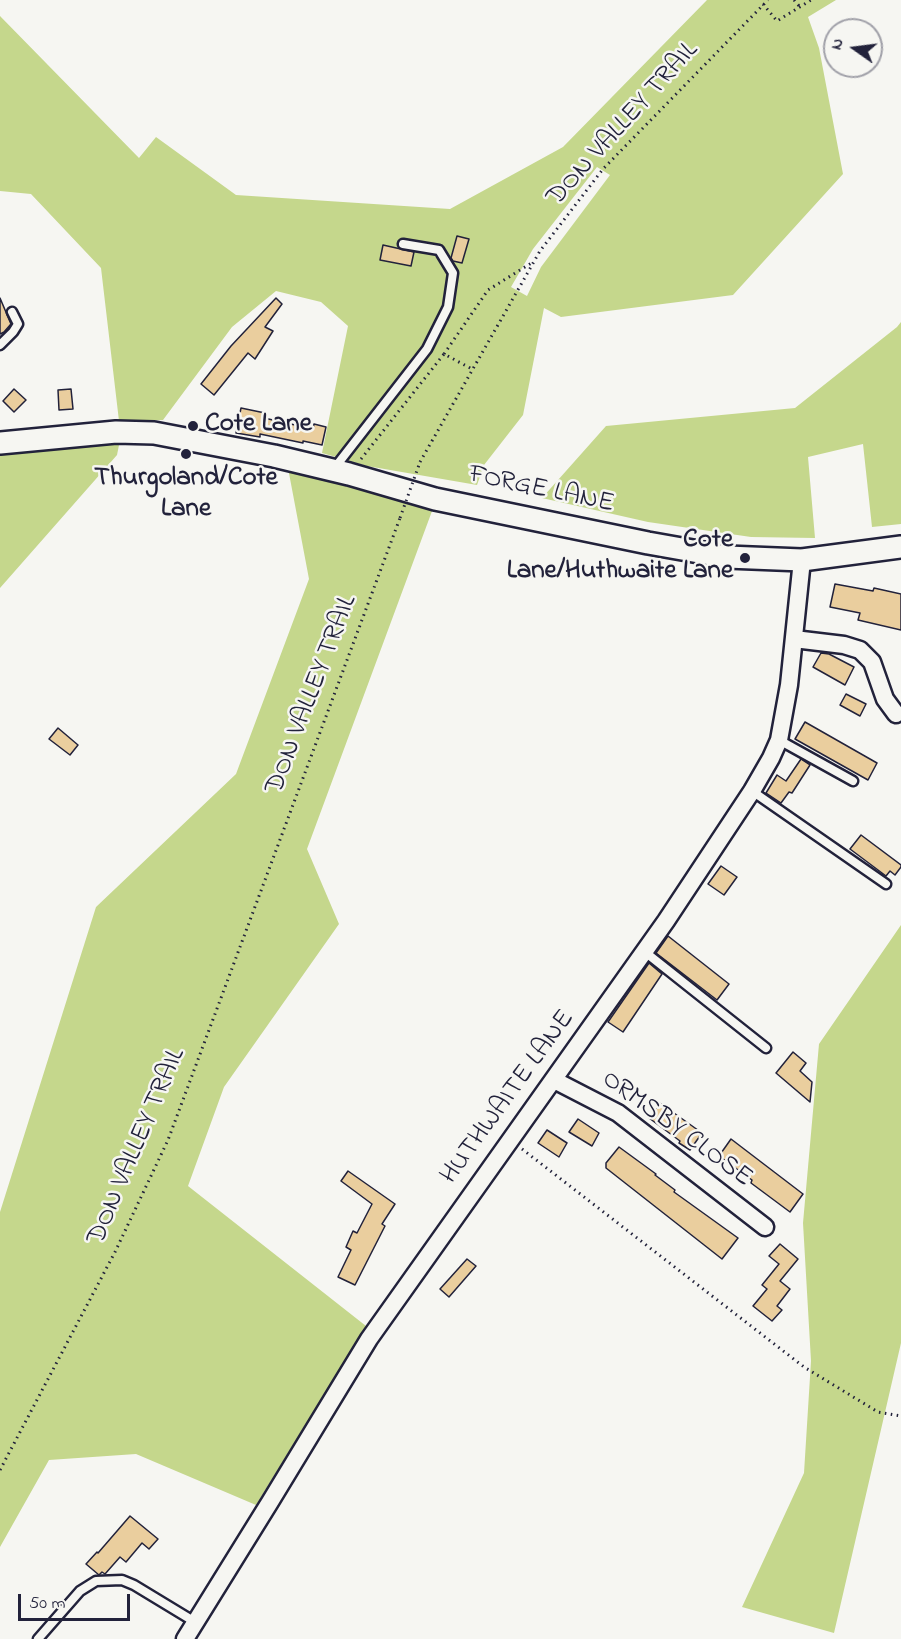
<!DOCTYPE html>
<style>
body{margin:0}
#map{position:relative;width:901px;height:1639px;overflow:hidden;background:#f6f6f2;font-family:"Indie Flower",sans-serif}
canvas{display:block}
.north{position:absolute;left:823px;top:18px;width:60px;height:60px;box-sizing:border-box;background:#f6f6f2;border:2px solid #a1a1a9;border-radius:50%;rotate:284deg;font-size:16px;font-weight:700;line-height:24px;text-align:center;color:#22223b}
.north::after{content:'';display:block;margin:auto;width:21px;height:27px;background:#22223b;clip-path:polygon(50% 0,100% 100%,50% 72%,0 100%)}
.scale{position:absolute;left:18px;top:1594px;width:112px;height:27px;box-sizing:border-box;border:3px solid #22223b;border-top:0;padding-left:8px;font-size:18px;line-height:21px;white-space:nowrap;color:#22223b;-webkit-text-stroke:4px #f6f6f2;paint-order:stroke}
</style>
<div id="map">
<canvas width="901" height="1639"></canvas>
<div class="north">N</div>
<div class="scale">50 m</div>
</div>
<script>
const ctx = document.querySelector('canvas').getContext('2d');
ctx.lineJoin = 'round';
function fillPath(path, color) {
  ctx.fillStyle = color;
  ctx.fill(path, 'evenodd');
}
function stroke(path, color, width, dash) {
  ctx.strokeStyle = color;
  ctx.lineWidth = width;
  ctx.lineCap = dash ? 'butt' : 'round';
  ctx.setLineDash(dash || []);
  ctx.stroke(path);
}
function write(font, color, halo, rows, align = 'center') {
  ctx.font = font + ' "Indie Flower",sans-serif';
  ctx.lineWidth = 5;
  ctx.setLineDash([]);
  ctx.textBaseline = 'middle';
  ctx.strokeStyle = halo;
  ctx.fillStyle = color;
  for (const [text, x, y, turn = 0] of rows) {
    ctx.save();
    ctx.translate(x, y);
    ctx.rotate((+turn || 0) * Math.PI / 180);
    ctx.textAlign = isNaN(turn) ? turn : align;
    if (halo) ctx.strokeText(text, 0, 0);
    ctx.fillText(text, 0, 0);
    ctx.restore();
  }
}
fillPath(new Path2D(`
 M707 0H836L808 17 819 48 843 174 733 295 561 317 544 308 523 415 484 465 477 485 367 466 322 453 348 326 321 302 276 291 232 327 163 420 119 421 101 268 31 194 0 191V16L139 158 156 137 236 195 450 209 563 147ZM597 167 610 175 541 267 527 296 511 287 533 249Z
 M901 322V524L872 527 863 444 808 457 815 538 751 537 648 522 542 498 606 426 795 408 897 327Z
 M120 440 117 455 0 588V450Z
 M288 468 435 503 307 849 339 924 224 1087 188 1186 366 1326 256 1505 136 1454 49 1460 0 1547V1212L96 907 236 774 309 579Z
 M901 925V1343L834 1633 742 1607 804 1473 811 1361 803 1223 819 1044Z`), '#c5d78c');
const building = new Path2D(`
 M457 236 469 239 462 263 453 261 451 258Z
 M383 245 414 252 411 266 380 260Z
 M0 298 11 324 4 332 0 334Z
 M276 298 282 304 265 327 273 331 255 359 248 353 214 395 201 384 231 346Z
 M14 389 26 400 14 412 3 401Z
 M71 389 73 409 59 410 58 390Z
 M241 408 265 413 264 418 313 429 314 424 326 427 322 445 303 441V443L260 434V437L236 433Z
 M835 584 873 591 874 588 901 594V630L858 620 860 613 830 607Z
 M821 653 829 654 854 667 845 685 813 667Z
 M846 694 866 704 860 716 840 705Z
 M805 722 877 763 868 780 795 739Z
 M58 728 78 745 70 755 49 739Z
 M801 759 810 765 792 793 789 792 781 803 766 793 777 775 786 781Z
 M861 835 901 865V867L895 875 890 871 886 876 850 849Z
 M721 866 737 877 724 895 708 884Z
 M668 936 729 984 717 1000 656 953Z
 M649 963 662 974 623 1032 608 1022Z
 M793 1052 806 1063 800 1071 812 1082 810 1102 776 1073Z
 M660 1103 702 1133 690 1150 679 1143 680 1141 649 1118Z
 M578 1119 599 1133 592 1146 569 1132Z
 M547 1130 567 1143 559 1157 538 1143Z
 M731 1139 803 1194 790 1212 751 1183 752 1180 719 1156Z
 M619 1147 656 1174 655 1175 675 1190 674 1192 738 1238 722 1259 606 1168V1163Z
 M348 1171 395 1204 382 1224 385 1226 355 1285 338 1277 351 1250 346 1247 353 1231 357 1233 372 1204 341 1181Z
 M780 1244 798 1259 780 1281 790 1289 777 1306 782 1310 772 1321 753 1306 767 1289 762 1285 779 1264 769 1256Z
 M467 1259 476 1266 449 1297 440 1289Z
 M130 1516 158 1539 149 1549 142 1543 126 1562 120 1557 105 1574 102 1572 99 1575 86 1564 97 1552 98 1553Z`);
fillPath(building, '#eace9e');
stroke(building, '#22223b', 1.5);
const service = new Path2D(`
 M0 345 13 332 18 324 12 312
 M333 470 427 349 448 307 453 273 439 250 403 244
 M779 740 853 781
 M752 791 886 884
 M645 952 766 1048
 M38 1639 80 1591 96 1581 122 1580 134 1585 195 1622`);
const minor = new Path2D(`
 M794 639 844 645 860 650 872 662 885 699 896 714
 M554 1080 618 1113 765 1227
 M185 1639 270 1502 369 1339 666 921 752 791 771 758 779 740 789 685 802 560`);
const tertiary = new Path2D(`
 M0 443 116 432 154 433 274 456 349 474 435 499 648 543 727 557 802 560 901 547`);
stroke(service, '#22223b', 13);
stroke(minor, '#22223b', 21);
stroke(tertiary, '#22223b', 26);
stroke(new Path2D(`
 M794 0 800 7
 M763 4 777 21 811 0
 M444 354 488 290 533 262
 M361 459 444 354 472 369
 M420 462 540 251 603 169 768 0
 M522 1149 804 1367 878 1412 901 1416
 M0 1470 115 1252 168 1140 400 518`), '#22223b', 3, [1.5, 4.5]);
stroke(service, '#f6f6f2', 8);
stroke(minor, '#f6f6f2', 16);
stroke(tertiary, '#f6f6f2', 21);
stroke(new Path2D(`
 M400 518 420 462`), '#22223b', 3, [1.5, 4.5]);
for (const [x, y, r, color] of [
 [193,426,6,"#22223b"],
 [186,454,6,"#22223b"],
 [745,558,6,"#22223b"]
]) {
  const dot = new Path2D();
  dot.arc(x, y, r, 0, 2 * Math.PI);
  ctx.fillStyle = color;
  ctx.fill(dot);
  stroke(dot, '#f6f6f2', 2);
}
write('27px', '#22223b', '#f6f6f2', [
 ["DON VALLEY TRAIL",624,125,-48],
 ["FORGE LANE",541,491,12],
 ["DON VALLEY TRAIL",313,695,-69],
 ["HUTHWAITE LANE",509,1098,-54],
 ["ORMSBY CLOSE",676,1130,36],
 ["DON VALLEY TRAIL",138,1147,-67]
]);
write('bold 27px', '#22223b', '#f6f6f2', [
 ["Cote Lane",205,426],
 ["Thurgoland/Cote",186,480,"center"],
 ["Lane",186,511,"center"],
 ["Cote",733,542,"right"],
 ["Lane/Huthwaite Lane",733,573,"right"]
], 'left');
</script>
